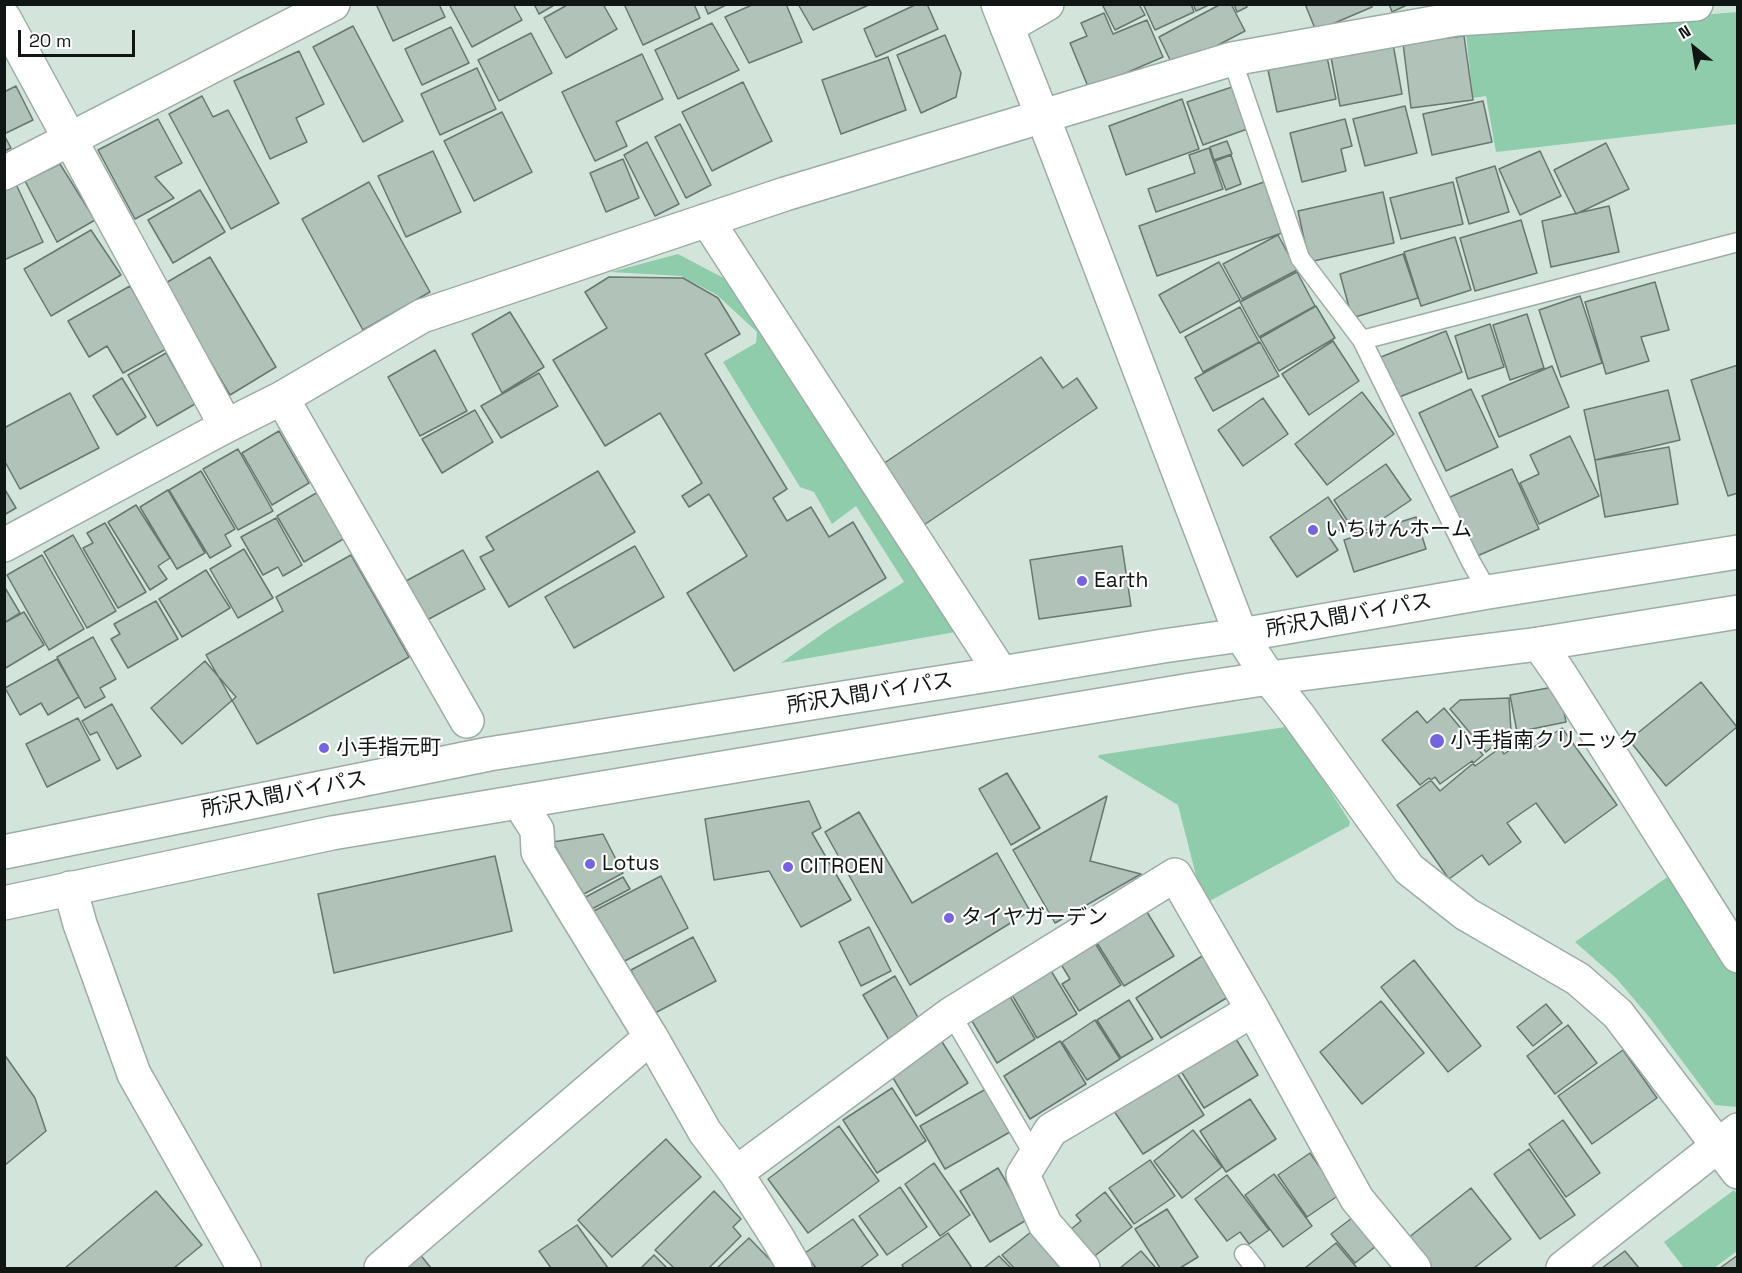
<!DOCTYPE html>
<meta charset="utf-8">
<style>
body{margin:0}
#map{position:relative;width:1742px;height:1273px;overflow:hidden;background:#d3e5db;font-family:"Space Grotesk",sans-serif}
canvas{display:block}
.frame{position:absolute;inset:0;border:6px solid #101613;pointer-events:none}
.north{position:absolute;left:1664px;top:18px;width:60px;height:60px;-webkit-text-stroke:4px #fff;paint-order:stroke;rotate:330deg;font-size:16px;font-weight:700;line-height:24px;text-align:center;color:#101613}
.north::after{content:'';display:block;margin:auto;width:21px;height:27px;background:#101613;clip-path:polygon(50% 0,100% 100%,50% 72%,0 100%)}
.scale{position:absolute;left:18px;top:30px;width:117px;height:27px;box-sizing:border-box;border:3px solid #101613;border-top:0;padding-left:8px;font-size:18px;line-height:21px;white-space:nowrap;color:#101613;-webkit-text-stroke:4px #fff;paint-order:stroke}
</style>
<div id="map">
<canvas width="1742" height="1273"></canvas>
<div class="frame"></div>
<div class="north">N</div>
<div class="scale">20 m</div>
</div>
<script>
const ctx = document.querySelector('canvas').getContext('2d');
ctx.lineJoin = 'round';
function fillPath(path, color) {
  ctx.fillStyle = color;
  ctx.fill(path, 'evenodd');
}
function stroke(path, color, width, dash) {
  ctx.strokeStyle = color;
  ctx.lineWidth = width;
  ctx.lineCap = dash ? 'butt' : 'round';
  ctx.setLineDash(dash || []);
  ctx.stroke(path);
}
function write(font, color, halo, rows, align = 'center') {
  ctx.font = font + ' "Space Grotesk","Noto Sans JP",sans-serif';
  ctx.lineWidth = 4.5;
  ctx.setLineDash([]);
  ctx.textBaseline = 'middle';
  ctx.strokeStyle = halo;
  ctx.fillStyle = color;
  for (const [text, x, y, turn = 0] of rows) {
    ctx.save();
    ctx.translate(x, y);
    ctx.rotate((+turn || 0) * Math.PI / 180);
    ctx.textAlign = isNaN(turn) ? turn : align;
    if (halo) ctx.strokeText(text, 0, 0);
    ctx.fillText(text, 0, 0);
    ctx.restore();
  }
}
fillPath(new Path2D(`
 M1737 12V124L1496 152 1486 96 1473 98 1466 34Z
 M678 254 731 282 961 631 781 663 832 627 904 582 856 506 832 524 814 492 800 487 723 362 756 343 757 332 717 295 681 276 611 272Z
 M1285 727 1291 729 1350 822 1349 826 1206 903 1201 895 1178 805 1098 757 1099 755Z
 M1676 871 1737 966V1107L1715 1105 1650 1018 1616 978 1575 942Z
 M1734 1190 1737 1194V1251L1714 1268H1684L1664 1242Z`), '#8eccac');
const building = new Path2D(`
 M376 4H439L445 17 393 41Z
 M449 4H513L522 20 472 47Z
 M534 4H556L539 14Z
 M569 4H603L617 29 566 58 544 18Z
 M624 4H694L700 18 643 45Z
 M704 4H728L708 14Z
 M754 4H786L802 42 749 63 725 17Z
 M798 4H871L813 30Z
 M917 4H927L938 29 876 57 864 29Z
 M1102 4H1139L1145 15 1115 30Z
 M1143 4H1191L1194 12 1155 30Z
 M1193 4H1211L1196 11Z
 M1221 4H1231L1245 31 1174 68 1159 37Z
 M1234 4H1246L1247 7 1237 12Z
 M1305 4H1371L1372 7 1316 31Z
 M1389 4H1409L1392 12Z
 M1104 13 1113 34 1147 20 1163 57 1089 89 1070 43 1087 36 1081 23Z
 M712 23 739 70 678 99 655 50Z
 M353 26 403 121 363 142 313 47Z
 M451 27 469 63 422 85 405 49Z
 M531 33 552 73 499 101 478 60Z
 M945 35 961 73 956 97 921 113 897 55Z
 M1464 36 1473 100 1411 108 1403 43Z
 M1393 44 1402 94 1340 106 1331 57Z
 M299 51 324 104 296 118 307 142 270 159 234 81Z
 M642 54 663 99 616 122 627 146 595 161 562 92Z
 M888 57 906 110 841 134 822 80Z
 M1327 57 1336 99 1277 112 1268 70Z
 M477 68 496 109 440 135 421 94Z
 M743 82 772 141 712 171 682 112Z
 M16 86 33 120 4 134V92Z
 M1235 86 1250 128 1203 145 1187 102Z
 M202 96 213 117 228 110 279 203 231 229 169 114Z
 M1182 99 1199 149 1126 175 1109 126Z
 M1483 101 1492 142 1432 155 1423 114Z
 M1405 106 1417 153 1365 166 1353 119Z
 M502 112 532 172 474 201 444 141Z
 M158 119 182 163 155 177 174 198 135 219 98 150Z
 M1345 119 1352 146 1341 149 1346 171 1302 182 1290 133Z
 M680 124 711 185 686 198 655 137Z
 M4 135 11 148 4 151Z
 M1227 141 1232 154 1214 160 1210 147Z
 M647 142 679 204 655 216 624 155Z
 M1606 143 1629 189 1576 214 1554 170Z
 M1209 148 1223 189 1156 212 1148 189 1195 173 1189 155Z
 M433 151 461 212 406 237 378 176Z
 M1540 151 1561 196 1520 215 1499 169Z
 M1231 155 1241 184 1226 190 1215 161Z
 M623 159 639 198 606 212 590 173Z
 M60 164 95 220 57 242 25 181Z
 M1495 166 1509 212 1469 224 1456 178Z
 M15 182 43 242 4 260V187Z
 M369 182 430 292 363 330 302 219Z
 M1264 182 1282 233 1157 276 1139 226Z
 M1453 182 1463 224 1401 239 1390 198Z
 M200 190 225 232 173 263 148 220Z
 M1383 192 1394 243 1309 262 1298 211Z
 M1609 206 1619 252 1551 267 1542 221Z
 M1521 220 1537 273 1475 291 1460 238Z
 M91 230 121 275 51 316 24 269Z
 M1278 235 1297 270 1242 299 1223 264Z
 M1455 237 1471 290 1421 306 1404 252Z
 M1403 254 1418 298 1352 318 1340 274Z
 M210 257 276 367 230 395 164 284Z
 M1219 262 1240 300 1180 333 1159 295Z
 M1297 272 1315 306 1259 337 1240 302Z
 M609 277 683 278 718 298 740 334 705 354 787 489 773 498 787 521 811 507 829 537 853 522 886 578 734 671 687 593 747 556 709 494 689 507 682 496 702 483 660 413 605 446 553 360 607 328 585 292Z
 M1655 282 1669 330 1641 337 1649 361 1606 374 1585 302Z
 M130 286 166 349 123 373 107 346 89 357 68 321Z
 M1580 296 1602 363 1561 377 1539 310Z
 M1316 306 1335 338 1279 371 1260 338Z
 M1240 307 1259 342 1203 372 1185 337Z
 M510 312 544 367 502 393 472 334Z
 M1527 314 1544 368 1510 380 1493 325Z
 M1490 324 1504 367 1468 379 1455 336Z
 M1446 331 1462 372 1397 398 1381 357Z
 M1333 341 1359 381 1309 415 1282 374Z
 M1260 342 1279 376 1213 411 1195 378Z
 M435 350 467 411 420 436 388 377Z
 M166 353 195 404 157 426 128 375Z
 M1041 357 1063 388 1077 378 1097 408 921 527 880 466Z
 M1738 365V493L1728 496 1691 380Z
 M1552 366 1569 407 1499 437 1482 396Z
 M539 373 558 406 501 438 481 406Z
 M122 378 146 417 117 435 93 396Z
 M1471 389 1498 447 1446 471 1419 413Z
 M1668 390 1680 440 1595 460 1584 410Z
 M1362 392 1394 434 1327 485 1295 444Z
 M70 393 99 448 20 489 4 460V428Z
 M1263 398 1288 434 1243 466 1218 430Z
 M475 410 493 442 442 473 422 439Z
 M279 431 309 483 272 505 242 453Z
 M1570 436 1599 496 1539 524 1520 483 1539 474 1530 455Z
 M1669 447 1678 504 1605 517 1595 460Z
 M238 449 273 511 238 530 203 469Z
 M1386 464 1411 500 1357 536 1334 500Z
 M1512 469 1539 529 1475 557 1448 498Z
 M201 471 235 529 225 535 231 546 210 558 169 490Z
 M598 471 635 532 509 607 480 557 494 550 486 537Z
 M4 488 16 508 4 515Z
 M168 490 205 553 177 569 140 507Z
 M318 492 345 538 304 562 277 516Z
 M1328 497 1347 525 1329 537 1338 550 1297 577 1270 537Z
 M136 505 170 558 158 566 167 579 150 590 108 522Z
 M1416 517 1426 549 1354 572 1344 540Z
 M276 518 302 565 283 576 278 567 263 575 241 537Z
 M105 523 146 592 118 608 83 548 93 543 87 533Z
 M73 535 116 611 87 628 44 552Z
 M635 546 664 597 574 648 545 597Z
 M1122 546 1131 606 1039 619 1030 560Z
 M244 549 273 598 238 618 210 569Z
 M463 550 485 589 427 620 406 581Z
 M42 555 84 629 49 650 7 575Z
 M351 555 409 657 257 744 206 655 283 611 276 597Z
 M206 570 230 608 182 637 159 599Z
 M4 586 20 613 4 623Z
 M156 601 178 639 128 668 111 639 120 634 114 624Z
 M24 612 44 645 4 669V623Z
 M93 637 116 679 100 688 105 697 85 708 57 657Z
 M57 659 79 697 48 715 41 703 20 715 5 688Z
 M205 661 236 697 182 744 151 708Z
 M1701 682 1737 727 1666 786 1629 740Z
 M1559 686 1566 722 1517 732 1510 695Z
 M1509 698 1511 731 1486 752 1450 709 1460 700Z
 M112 704 141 756 117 769 97 732 90 735 82 721Z
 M1444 708 1483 755 1440 791 1429 778 1420 785 1382 740 1417 711 1427 723Z
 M78 718 100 760 47 787 26 744Z
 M1562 728 1617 805 1565 843 1536 803 1507 823 1521 842 1489 865 1482 855 1449 879 1397 805 1435 777 1440 784 1472 761 1475 766 1500 748 1504 754 1525 740 1531 749Z
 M1007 773 1040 828 1011 845 979 789Z
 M1107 796 1090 861 1141 874 1055 923 1013 850Z
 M809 801 821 828 812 833 851 900 801 927 769 871 714 880 705 819Z
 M859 812 912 903 997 853 1030 911 910 985 825 832Z
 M603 834 623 873 582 895 553 842Z
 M495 856 512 931 334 973 318 894Z
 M661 876 688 928 619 964 592 912Z
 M623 877 630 889 588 911 582 899Z
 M1142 904 1174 956 1124 986 1092 935Z
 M869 927 891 971 861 986 839 942Z
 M1090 935 1121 985 1079 1011 1062 984 1070 979 1056 956Z
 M693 937 716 981 653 1014 631 970Z
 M1207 953 1233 994 1161 1038 1136 998Z
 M1414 960 1481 1046 1448 1072 1381 987Z
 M1050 969 1077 1014 1037 1038 1011 993Z
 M895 976 920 1021 889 1040 863 995Z
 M1008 993 1035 1039 997 1063 969 1016Z
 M1129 1000 1153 1039 1121 1058 1097 1020Z
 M1381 1001 1424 1053 1362 1104 1320 1052Z
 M1546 1004 1562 1023 1533 1046 1517 1027Z
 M1095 1020 1120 1059 1087 1080 1062 1042Z
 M1568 1025 1597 1063 1555 1094 1527 1056Z
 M1233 1034 1258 1075 1204 1108 1179 1068Z
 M939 1037 968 1083 916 1116 887 1068Z
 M1060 1041 1086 1084 1030 1119 1004 1076Z
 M1623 1050 1657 1098 1592 1144 1558 1096Z
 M4 1054 35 1098 46 1131 4 1166Z
 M1175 1070 1204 1115 1143 1154 1114 1111Z
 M892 1088 926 1141 877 1173 843 1120Z
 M986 1089 1010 1132 945 1169 920 1126Z
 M1250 1099 1276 1139 1226 1172 1200 1131Z
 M1563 1120 1600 1173 1566 1197 1529 1144Z
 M839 1126 879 1181 808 1233 768 1179Z
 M1193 1130 1222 1167 1182 1198 1154 1161Z
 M666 1139 701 1177 612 1257 578 1220Z
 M1529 1149 1575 1215 1540 1239 1494 1174Z
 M1310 1153 1339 1195 1307 1217 1278 1175Z
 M1150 1160 1175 1196 1134 1224 1109 1188Z
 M934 1163 970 1215 940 1236 905 1184Z
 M998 1168 1028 1219 990 1242 960 1191Z
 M1274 1174 1312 1226 1283 1247 1245 1195Z
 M1227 1175 1269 1230 1249 1244 1240 1232 1227 1241 1195 1199Z
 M900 1187 927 1227 887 1255 859 1216Z
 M1471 1188 1511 1239 1474 1268H1432L1408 1238Z
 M156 1191 202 1245 174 1268H65Z
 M714 1191 741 1219 733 1227 741 1236 709 1268H674L655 1250Z
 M1105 1192 1132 1227 1092 1258 1070 1230 1081 1221 1076 1215Z
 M1167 1209 1198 1257 1180 1268H1160L1135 1229Z
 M1352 1218 1376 1246 1355 1263 1331 1234Z
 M853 1219 878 1255 860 1268H816L805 1253Z
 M577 1225 608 1268H551L539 1251Z
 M1036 1228 1069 1268H1014L1002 1255Z
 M948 1233 972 1268H904L902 1265Z
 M749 1238 778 1268H717Z
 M1336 1243 1357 1268H1305Z
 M1141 1251 1156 1268H1120Z
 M1625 1251 1639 1268H1602Z
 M418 1252 431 1268H397Z
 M654 1255 667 1268H641Z
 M1738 1255V1268H1720Z
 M999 1256 1011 1268H984Z`);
fillPath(building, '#b1c2b9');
stroke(building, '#68776f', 1.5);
const lane = new Path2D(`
 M1232 59 1300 258 1362 340 1471 562 1488 592
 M1362 340 1738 242
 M951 1014 1035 1157
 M1244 1254 1255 1268`);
const street = new Path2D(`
 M4 18 226 426
 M1007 27 1047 4
 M4 173 333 4
 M707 220 1001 673
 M282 398 467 721
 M4 545 226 426 282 398 422 316 785 194 1232 59 1456 19 1696 4
 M1539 644 1560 674 1738 956
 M1269 678 1298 715 1409 869 1466 914 1578 979 1618 1014 1738 1172
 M519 802 537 830 538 852 651 1037 705 1132 736 1173 777 1237 795 1268
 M70 888 80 924 134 1074 244 1268
 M736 1173 951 1014 1175 875 1253 1010
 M381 1268 651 1037
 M1083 1268 1045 1224 1023 1175 1051 1130 1253 1010 1357 1199 1414 1268
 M1563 1268 1738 1130`);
const secondary = new Path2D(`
 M998 4 1053 143 1241 635 1269 678`);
const highway = new Path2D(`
 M4 852 489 754 1001 673 1163 646 1241 635 1488 592 1738 552
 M4 903 332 833 1191 690 1269 678 1539 644 1738 612`);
stroke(lane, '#9cada3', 21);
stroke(street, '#9cada3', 36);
stroke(secondary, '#9cada3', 36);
stroke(highway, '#9cada3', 36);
stroke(lane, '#fff', 18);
stroke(street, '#fff', 33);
stroke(secondary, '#fff', 33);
stroke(highway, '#fff', 33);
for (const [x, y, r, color] of [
 [1313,530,6,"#7664df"],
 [1082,581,6,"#7664df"],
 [1437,741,8,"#7664df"],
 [324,748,6,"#7664df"],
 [590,864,6,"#7664df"],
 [788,867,6,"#7664df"],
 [949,918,6,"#7664df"]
]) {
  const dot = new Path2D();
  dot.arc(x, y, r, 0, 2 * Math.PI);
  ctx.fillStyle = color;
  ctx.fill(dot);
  stroke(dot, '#fff', 2);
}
write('21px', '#101613', '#fff', [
 ["いちけんホーム",1325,530],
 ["Earth",1094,581],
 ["小手指南クリニック",1450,741],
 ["小手指元町",336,748],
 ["Lotus",602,864],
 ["CITROEN",800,867],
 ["タイヤガーデン",961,918]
], 'left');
write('21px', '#101613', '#fff', [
 ["所沢入間バイパス",1349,616,-10],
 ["所沢入間バイパス",870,694,-9],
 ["所沢入間バイパス",284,795,-11]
]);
</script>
